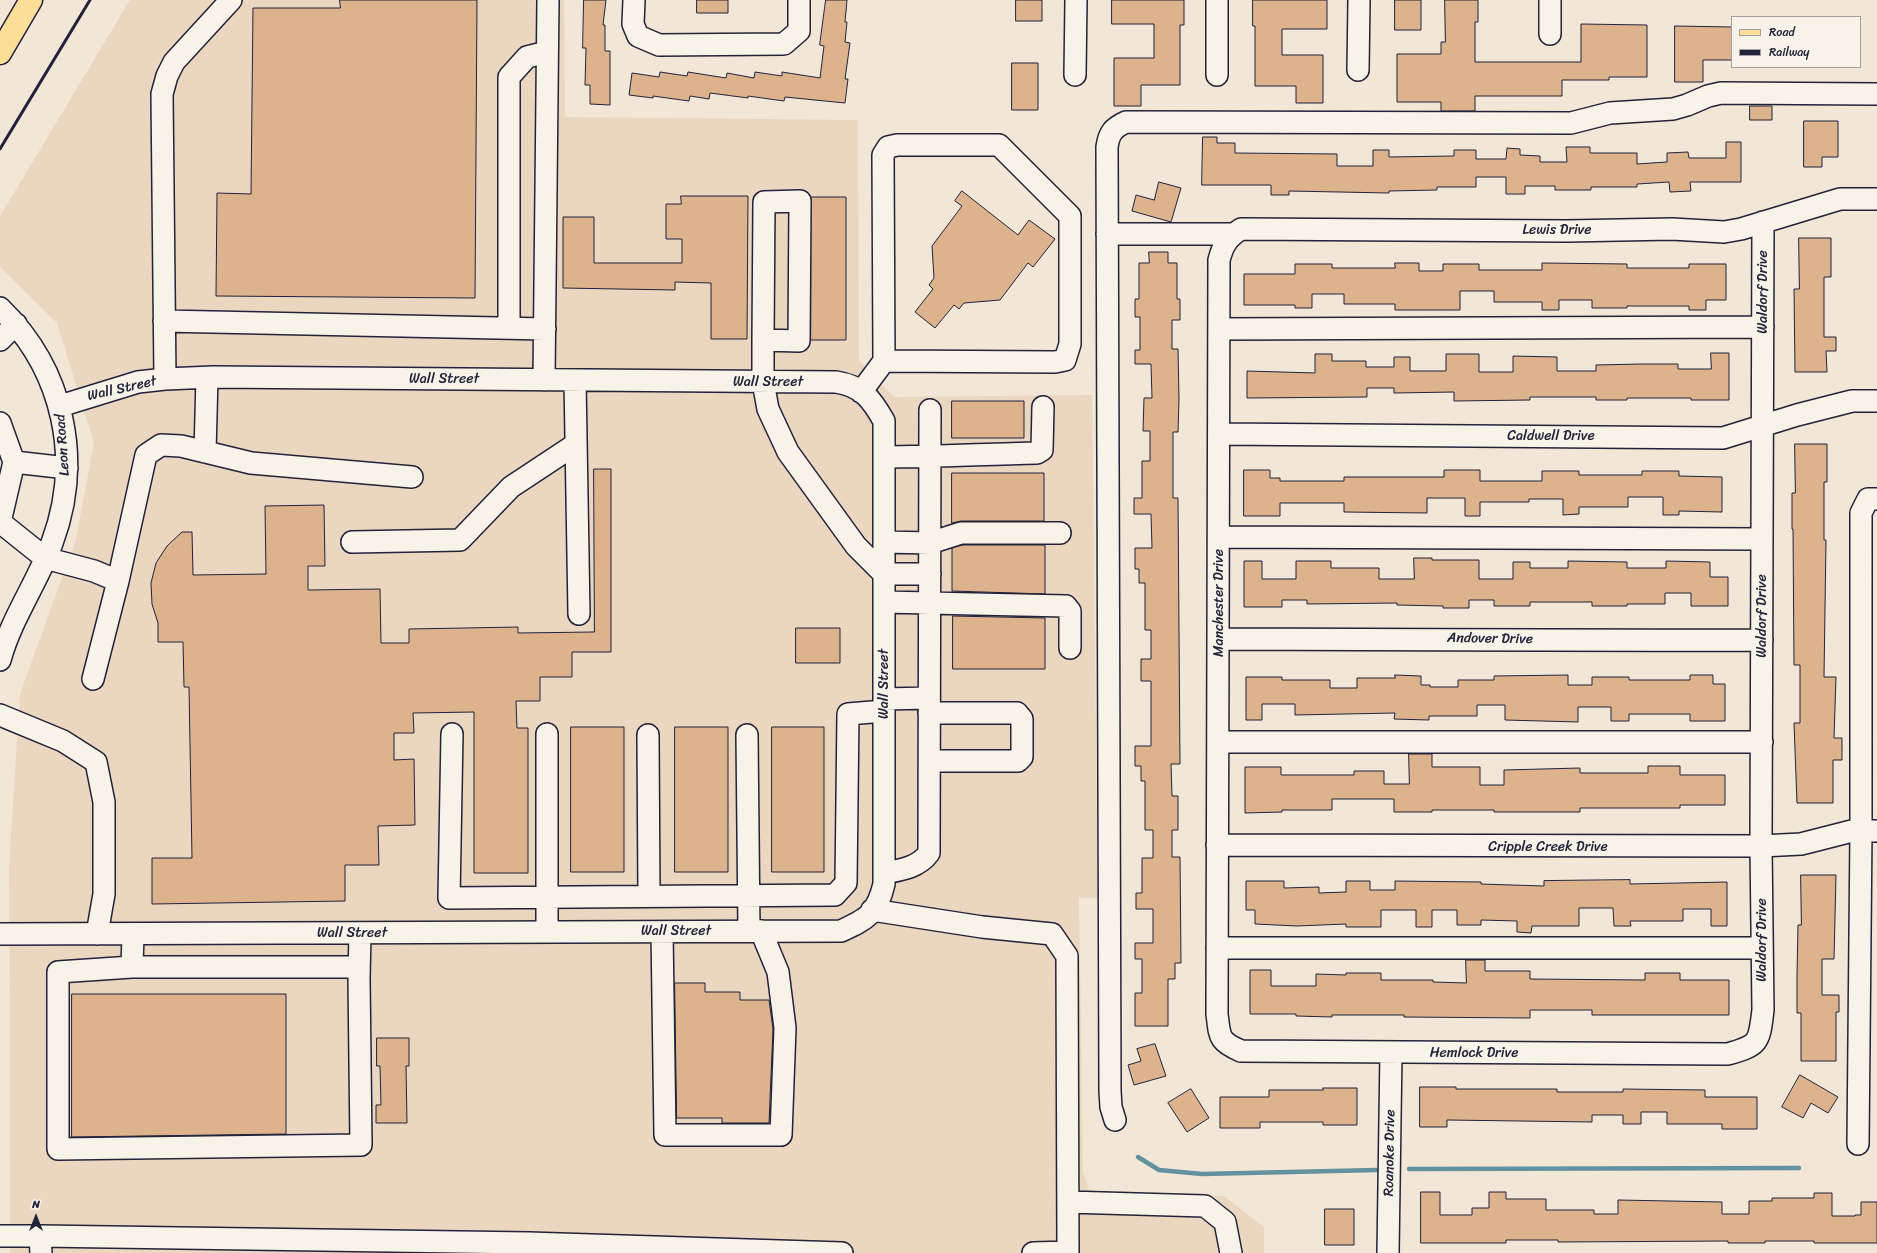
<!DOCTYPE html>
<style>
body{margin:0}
#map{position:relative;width:1877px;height:1253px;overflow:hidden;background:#f2e6d6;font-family:Sriracha,sans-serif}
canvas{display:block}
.legend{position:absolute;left:1731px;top:16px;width:130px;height:52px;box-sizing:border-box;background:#f7f3e8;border:1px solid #a29fa3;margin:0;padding:5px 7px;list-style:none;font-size:12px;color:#22223b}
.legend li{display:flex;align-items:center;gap:8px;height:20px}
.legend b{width:20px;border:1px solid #a29fa3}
.north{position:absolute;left:16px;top:1197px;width:40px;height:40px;-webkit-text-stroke:3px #f7f3e8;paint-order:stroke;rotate:0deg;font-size:11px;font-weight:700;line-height:16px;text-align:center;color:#22223b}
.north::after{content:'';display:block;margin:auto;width:14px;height:18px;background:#22223b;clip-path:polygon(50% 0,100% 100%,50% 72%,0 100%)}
</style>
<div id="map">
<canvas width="1877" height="1253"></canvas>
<ul class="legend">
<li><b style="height:5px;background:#fdde96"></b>Road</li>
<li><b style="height:5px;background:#22223b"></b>Railway</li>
</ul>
<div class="north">N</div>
</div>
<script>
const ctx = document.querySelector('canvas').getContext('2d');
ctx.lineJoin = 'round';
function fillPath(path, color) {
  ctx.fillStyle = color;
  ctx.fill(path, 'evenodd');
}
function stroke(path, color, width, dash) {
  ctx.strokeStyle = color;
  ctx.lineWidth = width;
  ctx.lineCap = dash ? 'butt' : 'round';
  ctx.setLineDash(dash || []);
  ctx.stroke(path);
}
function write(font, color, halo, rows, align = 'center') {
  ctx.font = font + ' Sriracha,sans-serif';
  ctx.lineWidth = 3;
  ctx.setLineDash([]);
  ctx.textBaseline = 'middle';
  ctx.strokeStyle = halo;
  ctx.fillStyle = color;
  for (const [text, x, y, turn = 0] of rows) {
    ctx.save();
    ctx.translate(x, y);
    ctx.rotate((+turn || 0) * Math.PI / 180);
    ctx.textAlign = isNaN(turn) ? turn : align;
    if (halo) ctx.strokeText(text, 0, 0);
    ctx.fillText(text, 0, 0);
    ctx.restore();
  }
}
fillPath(new Path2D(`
 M130 0H564L565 117 858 120 859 361 894 397 1092 395 1098 898H1079L1083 1172 1090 1194 1224 1196 1264 1227V1253H10L9 865 20 694 76 539 94 443 57 323 0 267V216Z`), '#ebd7c0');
stroke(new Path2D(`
 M1138 1157 1159 1170 1202 1174 1377 1170
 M1409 1169 1799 1168`), '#6292a0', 4.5);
const building = new Path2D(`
 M340 0H477L475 298 216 296 217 193 251 194 253 8H340Z
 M584 0H606L603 25H605V51H610V105L590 104V85H585L586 48H583Z
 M697 0H728V13H697Z
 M826 0H847L845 22H847L845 42 850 43 845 79H848L845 103 785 97 784 101 748 96V98L710 93 709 99 690 96 689 101 653 96V98L629 95 632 73 659 77 660 72 687 76 688 72 726 78 727 73 754 78 755 72 782 76V72L820 78 824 46 820 45Z
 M1016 0H1042V21H1016Z
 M1112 0H1184V25H1180V85H1141V106H1114V58H1154V24H1112Z
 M1253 0H1327V29H1282V55H1323V103H1296V86H1255V26H1253Z
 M1395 0H1421V30H1395Z
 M1445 0H1478V22H1475V62H1581V24L1647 25V77H1609V80H1562V96H1475V111H1441V102H1397V54H1441V42H1445Z
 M1675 26 1732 27V60H1703V82H1675Z
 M1012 63H1038V110H1012Z
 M1750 106H1772V120H1750Z
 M1804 121H1838V157H1822V167H1804Z
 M1203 137H1217V143H1235V153L1337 154V166H1373V150H1389V157L1454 156V150H1476V159H1506L1507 148 1520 149V155L1540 156V162H1567L1566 147H1590V153H1637V164L1667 162V153L1688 152 1689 158H1726V142H1741V182H1690L1691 191 1670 192 1669 182 1637 184V187H1591V190H1555V186H1525V194H1506V177H1476V187H1437V190L1389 191V193L1289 191V195H1271V185H1202Z
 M1159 182 1181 188 1171 222 1132 211 1136 195 1154 200Z
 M962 191 1018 235 1029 220 1055 239 1033 267 1028 263 1000 300 964 303 959 309 954 305 935 328 915 312 933 289 929 285 934 278 932 246 962 206 955 201Z
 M681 196H748L747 339H711V283L675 282V290L563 288V217H594V263H682V239H666V204H681Z
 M811 197H846V340H811Z
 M1799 238H1831V277H1824V337H1836V351H1826L1827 372H1795L1794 289H1799Z
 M1149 252H1168V263H1177V299H1180V320H1172V349H1178L1179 399 1178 432H1173V498H1178L1180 764H1171L1172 796H1178V830H1172V857H1180L1181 963H1175V979H1168V1026H1135V993H1142V959H1135V943H1153V909H1136V893H1142V858H1153V830H1145V781H1141V766H1135V746H1151V681H1141V659H1151V630H1145V583H1139V569H1135V548H1152L1151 514H1134V498H1142V461H1150V431H1143L1144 398H1152L1151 364H1135V350H1140V317H1135V299H1139V263H1149Z
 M1395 263H1419V271H1443V264H1479V270H1542V263L1627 264V268H1689V264H1726V300H1706V310H1689V306H1627V308H1592V300H1559V310H1542V302H1494V291H1460V310H1395V304H1344V294H1312V308H1295V305H1244V274H1295V264H1332V268H1395Z
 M1711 353H1729V400H1691V398H1627V400H1596V397H1530V400L1454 401V392L1394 393V388H1367V397L1247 398V371L1315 373V354H1332V361H1366V367H1394V357H1410V371H1446V354H1479V372H1513V356L1557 357V371H1596V365L1641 364H1678V369H1711Z
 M952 401H1024V438H952Z
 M1795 444H1827V482H1824V540H1826L1824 677H1836L1834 738H1842V760H1833V803H1797L1794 723H1800V665H1794L1793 529H1792V493H1795Z
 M594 469H611V652H572V677H540V701H516L517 728H528V873H474V712L413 713 414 733H394V760L414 759 415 825 378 826 379 865H345V901L152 904V858H192L189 687H184L183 642H158V623L152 604 151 583 156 563 167 546 182 532H192L193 575 266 574 265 506 324 505 325 566H308V590L380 589 381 643H409V629L518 627V633L594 632Z
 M1244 470H1270V478H1280V481H1344V477H1444V470H1480V481H1542V471H1579V475H1642V471H1679V476L1722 477V512L1679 511V515H1663V497H1628V507H1579V514L1563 515V499H1529V502H1480V516H1465V498H1427V513L1344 512V503H1280V516H1244Z
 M952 473H1044V521H961L952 523Z
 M963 545H1045V594L952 591V548Z
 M1414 558H1432V560H1479V579H1513V562H1530V568H1568V561L1627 562V568H1666V561L1710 562V577H1728V606H1691V593H1665V604H1627V606H1592V602H1530V606H1494V600H1469V608H1443V606L1397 605V603L1307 604V600H1282V607H1244V561H1262V579H1296V561H1331V568H1379V579H1414Z
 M953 616 1045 618V669H953Z
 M796 628H840V663H796Z
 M1395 675 1421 676V685H1430V687H1458V680H1494V676L1568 675V685H1592V677H1629V680H1690V675H1713V684H1725V721H1690V714H1629V721H1611V707H1578V722L1505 720V705H1477V716H1429V720L1394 719 1395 713 1295 715V704H1262V720H1246V677H1282V680H1330V688H1357V678H1395Z
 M571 727H624V872H571Z
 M675 727H728V872H675Z
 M772 727H824V872H772Z
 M1409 754H1432V767H1480V785H1504V770L1580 768V773H1648V766H1680V775H1725V805H1680V808H1580V812H1494V810H1432V812H1394V799H1332V810H1282V812L1245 813V767H1281V775H1354V771H1384V784H1409Z
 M1801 875H1836L1834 959H1822V995H1839V1012H1836V1061H1801V1013H1797V975L1798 925H1801Z
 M1630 880V884L1727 882V926H1711V909H1683V921H1630L1631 926H1614L1613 908H1579V926H1532L1531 933 1517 932V921L1481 920V925H1457V910H1432V927H1416V910H1381V927H1346V924L1297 926 1255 924V910H1246V881H1284V888L1319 887V893L1346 892V881H1370V890H1395V881L1481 882V884L1544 886V881Z
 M1466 960H1485V971H1530V979L1645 980V973H1680V980H1729V1015H1592V1010H1530V1018L1404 1017V1015H1332V1017L1296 1016V1014H1250V970H1271V986H1316V974L1346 975V973H1381V980H1433V982L1466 983Z
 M675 983H705V992H740V1000H769L773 1029 769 1123H722V1118H677Z
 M72 994H286V1134L72 1137Z
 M377 1038H409V1066H406L407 1123H376V1105H381L380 1066H377Z
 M1155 1044 1166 1076 1134 1085 1128 1065 1141 1061 1137 1049Z
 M1800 1075 1838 1097 1828 1113 1811 1103 1803 1118 1782 1107Z
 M1420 1087H1456V1089H1557V1092H1623V1089L1705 1090V1097H1757V1129H1722V1124H1667V1112H1641V1124H1623V1115H1592V1122L1447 1120V1127H1420Z
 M1323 1088H1357V1125H1323V1122H1260V1128H1220V1097H1269V1090H1323Z
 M1191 1089 1209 1118 1187 1132 1168 1103Z
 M1421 1192H1440V1215H1472V1208H1489V1192H1506V1199H1546V1210H1594V1214H1618V1200L1722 1202V1214H1749V1201H1772V1198H1814V1193H1832V1216H1855V1215H1861V1202H1877V1243H1814V1241H1765V1243H1728V1241L1558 1242V1240H1506V1243H1421Z
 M1325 1209H1354V1245H1325Z`);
fillPath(building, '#dcb38d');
stroke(building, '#22223b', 1);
const minor = new Path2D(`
 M634 0 633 24 638 36 659 45 784 44 799 31V0
 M1550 34V0
 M1358 70 1359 0
 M1075 75 1076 0
 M1217 75V0
 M1763 222 1761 846 1763 1010C1759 1042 1760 1045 1728 1054L1241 1051C1218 1041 1220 1037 1217 1014L1219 260C1223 245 1227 238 1241 229L1567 231 1672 229 1724 232 1741 229 1840 199H1877
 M1107 234H1234
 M0 308C64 370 83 460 52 543 37 583 11 619 0 660
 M164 321 545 329
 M509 328V77L527 57 547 52
 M1219 329 1763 327
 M0 340 16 324
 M763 340 764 202 800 201 799 341 763 340V382L768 409 788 452 856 546 884 574H930
 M165 379 162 94 167 76 174 62 231 0
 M544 380 548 0
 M575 380 579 614
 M861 392 884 361 883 155 888 147 897 145H999L1070 216V344L1065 360 1055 362 884 361
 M0 423 14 462 67 468
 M1220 434 1723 438 1797 415 1852 401H1877
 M205 452 207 378
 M884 457C935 457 986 454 1037 453L1042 450 1043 407
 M0 522 45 558 94 571 118 581 146 455 161 445 181 446 251 463 412 477
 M0 522 14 462
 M1219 537 1762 539
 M352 542 460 540 511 487 576 444
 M884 542 930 543 961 533H1060
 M884 602 1066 606 1070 611V648
 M1219 639C1400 639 1581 641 1762 640
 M93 679 118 581
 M884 699 929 698
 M929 713H1017L1022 719V757L1018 761H930
 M0 715 63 741 96 762 104 802V894L97 934
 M452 734 449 898 835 895 846 883 848 714 884 711
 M648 735 649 896
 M747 735 749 931
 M1218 742H1762
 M1217 845 1761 846 1801 844 1852 831H1877
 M884 873C900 870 918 868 929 853L930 410
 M872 910 982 927 1052 934 1067 956 1068 1252 1033 1253
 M547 932V734
 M662 932 665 1135H781L785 1028 778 972 761 931
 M0 934 841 931C867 919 877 914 884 884V421C872 400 863 386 836 382L213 377 165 379 138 382 60 406
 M133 934 132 967 58 972V1149L361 1145 359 978 360 933
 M1217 948H1762
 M132 967H359
 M1115 1120 1111 1107 1110 1091 1107 147C1109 133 1113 128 1126 122L1571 123 1610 113 1673 109 1687 105 1708 96 1721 93 1877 94
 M1858 1144 1861 831V513L1868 499H1877
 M1068 1202 1205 1206 1225 1222 1231 1253
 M0 1236H40L41 1253
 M40 1236 529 1243 842 1253
 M1388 1253 1391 1052`);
const major = new Path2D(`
 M0 53 31 0`);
stroke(minor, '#22223b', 24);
stroke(major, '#22223b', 25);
stroke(minor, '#f7f3e8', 21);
stroke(major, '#fdde96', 22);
stroke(new Path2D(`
 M0 149 90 0`), '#22223b', 3);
write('14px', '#22223b', '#f7f3e8', [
 ["Lewis Drive",1557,230],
 ["Waldorf Drive",1763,292,-90],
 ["Wall Street",444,379],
 ["Wall Street",768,382],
 ["Wall Street",122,389,-13],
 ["Caldwell Drive",1551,436],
 ["Leon Road",63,445,-94],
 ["Manchester Drive",1219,603,-90],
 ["Waldorf Drive",1762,616,-90],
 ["Andover Drive",1490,639,1],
 ["Wall Street",884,684,-90],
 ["Cripple Creek Drive",1548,847],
 ["Wall Street",676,931],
 ["Wall Street",352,933],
 ["Waldorf Drive",1762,940,-90],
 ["Hemlock Drive",1474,1053],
 ["Roanoke Drive",1390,1153,-89]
]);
</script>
